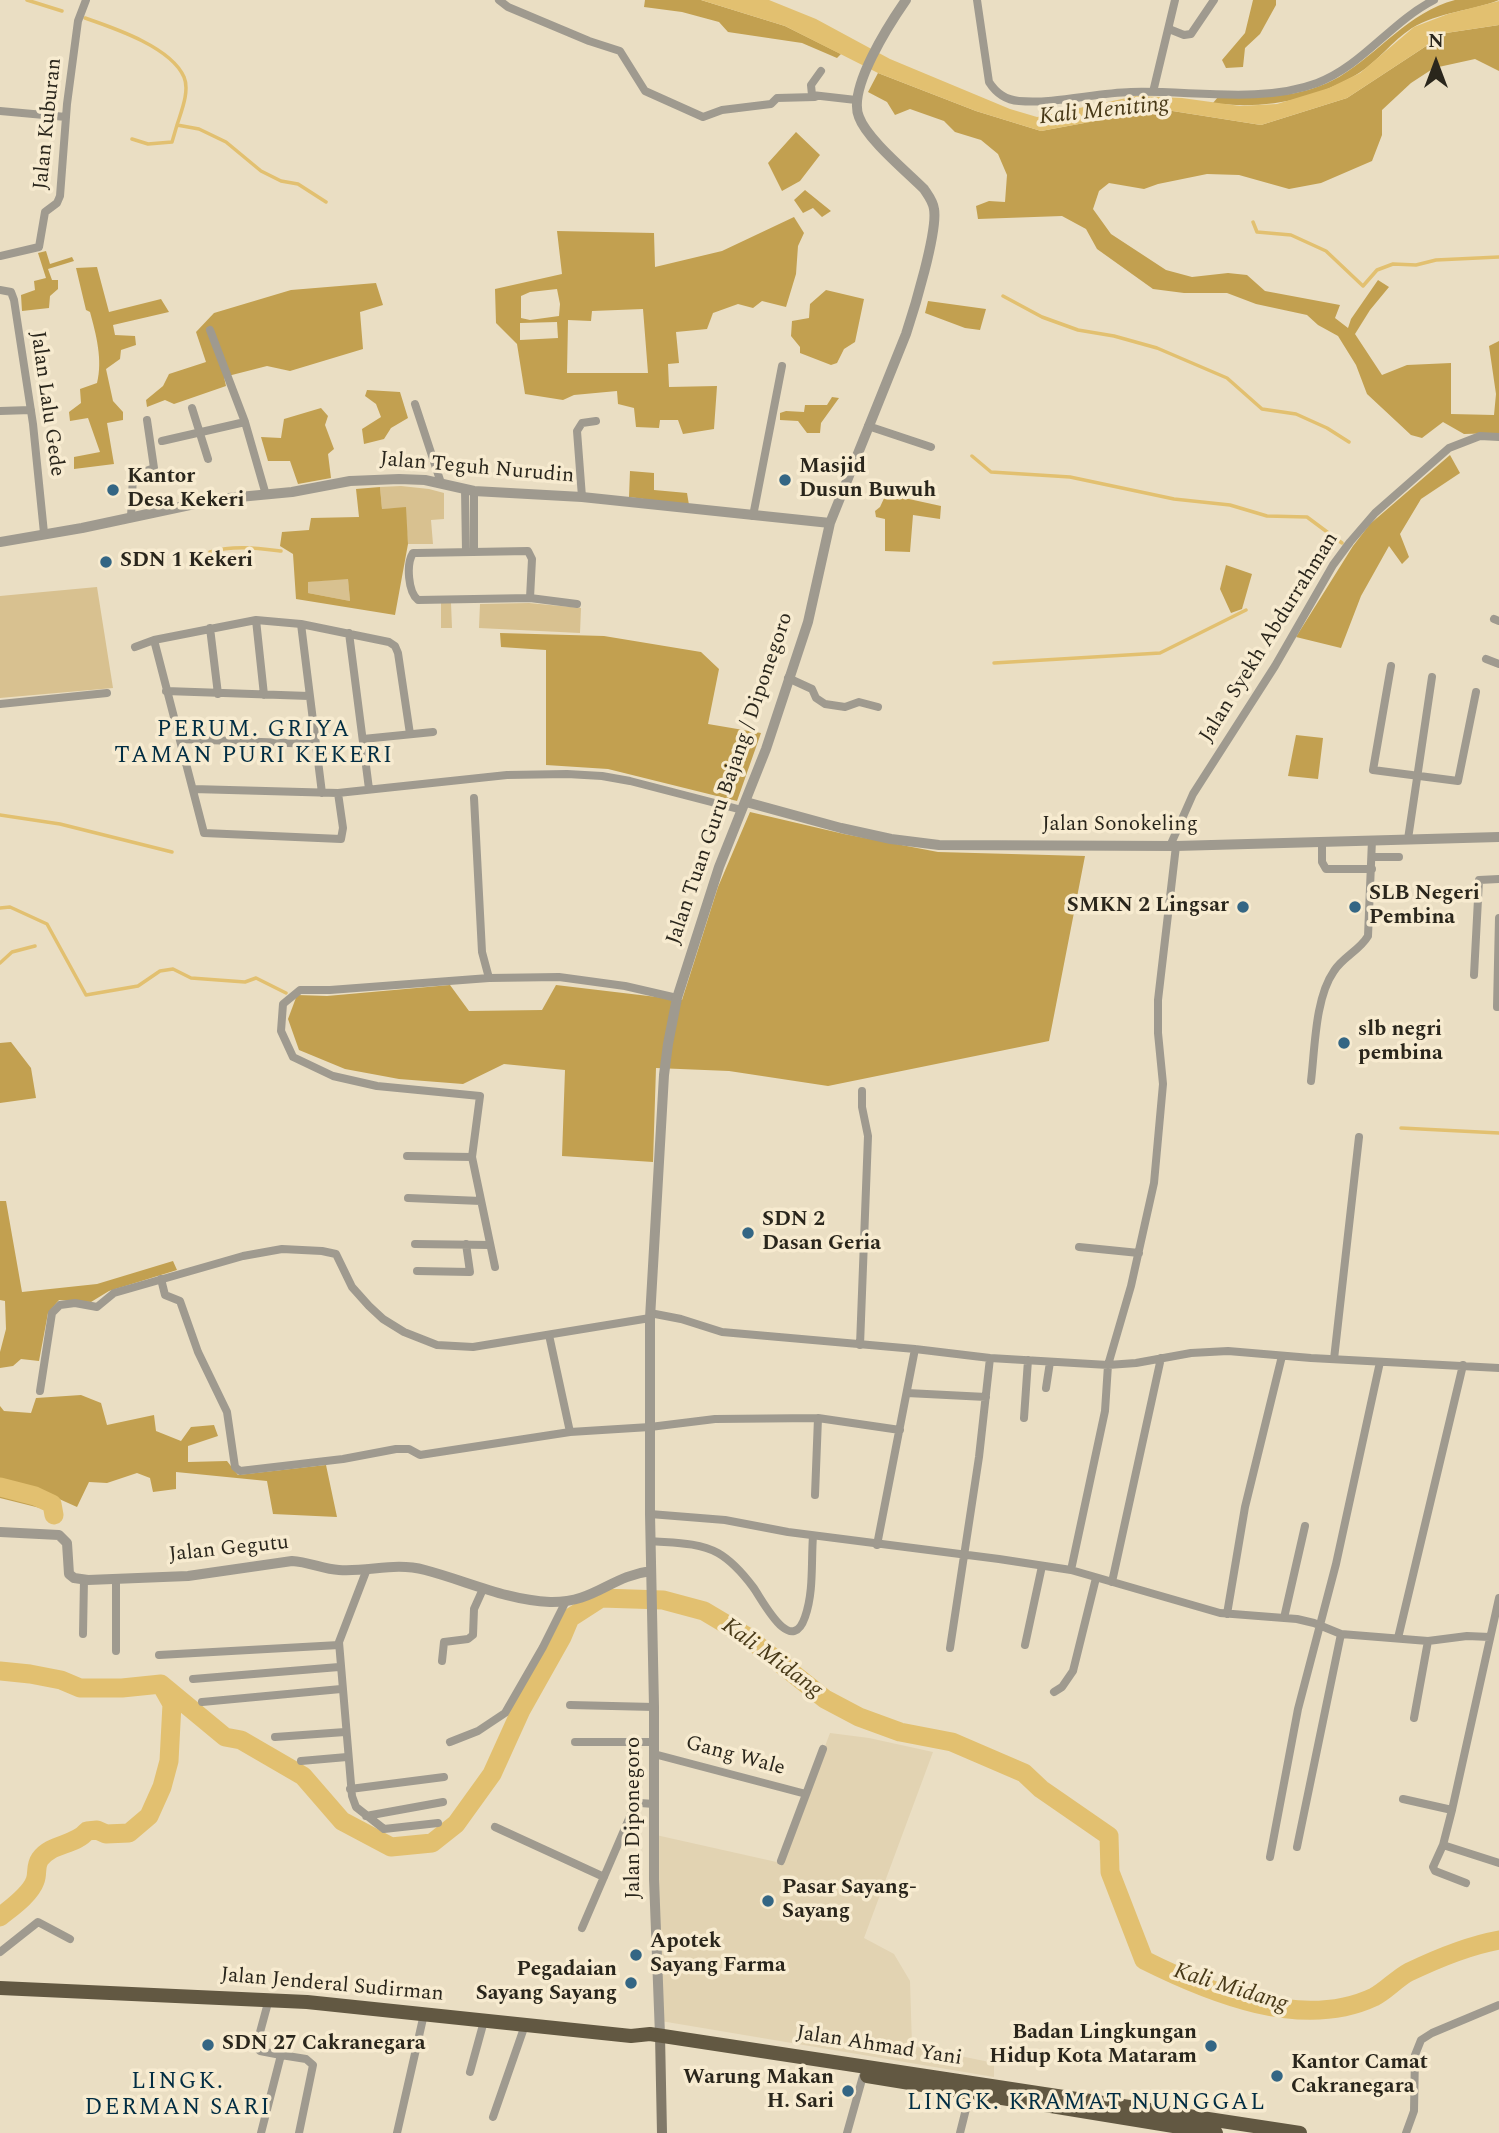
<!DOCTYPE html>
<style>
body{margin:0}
#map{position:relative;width:1499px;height:2133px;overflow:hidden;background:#eadec3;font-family:Spectral,serif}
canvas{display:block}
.north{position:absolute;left:1401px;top:28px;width:70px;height:70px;-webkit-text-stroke:5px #f7ebd0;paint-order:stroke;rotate:0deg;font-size:19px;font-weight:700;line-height:28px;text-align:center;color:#2a261c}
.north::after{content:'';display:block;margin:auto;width:24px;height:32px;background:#2a261c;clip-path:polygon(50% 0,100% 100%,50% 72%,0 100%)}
</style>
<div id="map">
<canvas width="1499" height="2133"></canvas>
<div class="north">N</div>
</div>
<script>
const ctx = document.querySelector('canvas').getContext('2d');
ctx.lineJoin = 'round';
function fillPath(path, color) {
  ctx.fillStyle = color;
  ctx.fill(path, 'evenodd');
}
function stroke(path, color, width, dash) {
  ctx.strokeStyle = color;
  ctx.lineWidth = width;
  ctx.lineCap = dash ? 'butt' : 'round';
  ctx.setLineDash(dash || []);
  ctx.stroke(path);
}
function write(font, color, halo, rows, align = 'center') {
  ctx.font = font + ' Spectral,serif';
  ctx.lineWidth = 7;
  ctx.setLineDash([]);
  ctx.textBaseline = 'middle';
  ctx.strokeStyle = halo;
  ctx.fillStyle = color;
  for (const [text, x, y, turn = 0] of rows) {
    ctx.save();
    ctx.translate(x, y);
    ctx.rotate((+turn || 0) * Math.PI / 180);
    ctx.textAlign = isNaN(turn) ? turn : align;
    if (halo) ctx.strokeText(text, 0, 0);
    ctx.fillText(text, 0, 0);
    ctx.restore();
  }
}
fillPath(new Path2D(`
 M830 1733 869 1738 933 1752 864 1938 894 1954 910 1981 912 2046 994 2063V2077L661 2021 656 1835 781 1863Z`), '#e2d3b2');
fillPath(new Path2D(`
 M401 486 429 489 444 493V519L431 520 433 544H408L405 508 382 509 380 487Z
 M348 578 350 601 308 593 307 582Z
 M97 587 113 688 0 698V596Z
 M441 603H451L452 628H441Z
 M529 603 581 608 580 633 479 628 480 604Z`), '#d8c190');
fillPath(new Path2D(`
 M645 0H701L785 26 841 54 837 58 802 43 728 32 719 22 682 12 644 7Z
 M1253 0H1276V5L1260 34 1245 48 1243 67 1226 68 1222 60 1245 33Z
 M1455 0H1499C1472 11 1438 12 1412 28 1392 41 1378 61 1359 73 1315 100 1263 110 1213 103L1218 97C1261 97 1300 99 1339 77 1379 53 1409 12 1455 0Z
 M1499 25V71L1475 59 1434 68 1411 83 1382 110V135L1372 161 1321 183 1289 189 1239 175 1207 174 1158 184 1144 189 1109 183 1099 191 1093 209 1111 234 1166 270 1192 277 1228 273 1247 275 1265 291 1340 305 1335 318 1348 328 1351 319 1378 280 1389 287 1370 310 1355 334 1382 375 1407 365 1451 363V414L1494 415 1496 394 1489 346 1499 341V433L1464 434 1443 422 1422 438 1411 435 1367 394 1356 365 1338 336 1318 325 1307 315 1256 304 1227 293H1184L1153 289 1097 249 1086 229 1062 216 978 219 976 206 989 201 1005 202 1007 175 998 154 981 140 955 132 944 121 910 109 895 115 887 102 868 92 878 73 976 111 1041 131 1160 109 1261 125 1347 98 1446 33Z
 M796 132 820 155 800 181 782 191 768 163Z
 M805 190 831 211 822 217 813 208 803 213 794 200Z
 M794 217 804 233 798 246 796 274 786 307 762 301 753 308 738 304 713 313 707 329 676 332 679 363 668 364 669 387 717 386 714 429 683 434 678 420H660L659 428 636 427 634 408 618 404 617 391 574 395 563 400 525 394 517 344 496 323 495 289 562 274 557 231 654 233 655 267 722 251ZM557 289 560 304 559 316 530 320 521 318V296L530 292ZM643 309 648 373H567L568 320 591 321 592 311ZM557 322 558 338 520 340V323Z
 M46 251 50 264 72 257 74 261 48 269 52 280H58V289L50 296 49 308 22 311 21 295 35 290 34 281 46 278 38 253Z
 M97 267 109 312 161 299 169 312 113 325 115 335 135 336 136 345 121 350 120 359 106 369 113 401 123 412V420L107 423 114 464 74 469V457L100 452 88 418 70 421 69 412 81 403 80 389 97 383C103 360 96 334 90 312L86 310 76 268Z
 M376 283 383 305 360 312 363 349 290 371 267 366 224 377 226 386 174 404 165 400 147 407 146 400 163 386 169 374 206 362 196 332 214 313 291 290Z
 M826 290 864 299 855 342 844 349 837 363 831 365 800 353V347L791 336 792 321 809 318 810 304Z
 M928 301 986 309 980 330 965 328 925 313Z
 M367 390 400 392 408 418 391 428 384 439 364 444 362 429 381 417 376 404 365 396Z
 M832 397 839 398 821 423 820 433H807L798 421 780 420V413L786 411 804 412 805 405H827Z
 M321 408 328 416 325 425 334 449 328 454 331 478 298 484 290 461H268L261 437 281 438 284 419Z
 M1450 455 1460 473 1421 499 1400 534 1409 557 1402 564 1389 546 1361 596 1341 648 1296 637 1353 546 1370 524Z
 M630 471 654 473V490L687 493 689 505 629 497Z
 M380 487 382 509 406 507 408 544 395 615 296 599 293 554 280 546 282 532 309 530 311 518 359 517 356 489ZM348 579 350 601 308 593V582Z
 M886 494 941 506 940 519 913 515 910 552 885 551V519L876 517 875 511 880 507Z
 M1226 565 1252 574 1242 609 1231 613 1220 589Z
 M500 633 604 636 701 652 719 669 708 724 761 733 737 801 608 769 546 765V650L501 647Z
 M1296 735 1323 738 1318 779 1288 776Z
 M750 812 844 834 938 852 1085 856 1049 1041 828 1086 729 1071 656 1068 653 1162 562 1156 565 1070 504 1064 463 1084 399 1079 345 1069 299 1050 288 1019 297 995 327 996 450 985 469 1011 542 1010 556 985 682 1000 718 887Z
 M11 1042 31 1068 36 1098 0 1103V1043Z
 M0 1201H6L22 1292 97 1284 173 1261 177 1270 109 1291 91 1302 59 1300 48 1313 39 1361 21 1359 13 1366 0 1368V1352L6 1329 5 1301 0 1300Z
 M81 1395 101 1403 107 1425 154 1415 156 1431 181 1441 191 1427 214 1425 218 1436 188 1446V1462L227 1461 238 1475 326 1465 337 1517 273 1514 267 1481 176 1472V1489L153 1492 150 1478 137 1473 107 1483 89 1482 77 1507 57 1498 40 1508 0 1498V1406L4 1411 31 1413 36 1398Z`), '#c2a050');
fillPath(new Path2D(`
 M701 0H769L816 19 890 59 1010 109 1037 117 1136 96 1182 98 1240 106 1277 104 1329 88 1360 73 1414 27 1448 14 1499 1V25L1446 33 1347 98 1261 125 1160 109 1041 131 976 111 878 73 785 26Z`), '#e2c070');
stroke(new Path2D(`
 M27 0 62 11
 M85 18C114 28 171 47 184 77 190 91 181 112 177 125
 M132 139 148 144 172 142 177 125 199 129 226 142 261 171 281 181 298 184 326 202
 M1253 222 1257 232 1291 235 1326 251 1363 286 1377 270 1393 264 1416 265 1436 260 1499 257
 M1003 296 1042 317 1078 330 1114 336 1157 348 1227 378 1262 409 1296 414 1327 428 1349 442
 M972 456 991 472 1070 477 1174 499 1230 505 1267 516 1307 517 1342 543
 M210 552C234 545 256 548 281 551
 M994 663 1160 653 1246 610
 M0 815 60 824 172 852
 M0 908 10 907 47 924 86 995 138 986 160 971 173 969 191 978 245 982 256 978 286 993
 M0 963 12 952 35 946
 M1401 1128 1499 1133`), '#e2c070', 3.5);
stroke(new Path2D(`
 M0 1487 35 1496 52 1504 54 1515
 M0 1671 30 1674 61 1680 80 1688H122L161 1684 225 1737 241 1740 303 1776 342 1821 391 1847 432 1843 456 1824 492 1774 521 1710 562 1637 570 1618 601 1598 663 1600 704 1611 746 1636 825 1699 859 1717 900 1732 952 1742 1024 1773 1041 1789 1109 1836 1110 1872 1144 1960C1210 1993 1302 2031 1374 1997 1386 1991 1396 1979 1409 1972 1434 1960 1471 1945 1499 1940
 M0 1917C11 1908 30 1895 35 1881 38 1874 35 1866 40 1859 51 1843 75 1846 87 1831L97 1830 106 1834 129 1833 149 1816 162 1787 169 1761 172 1704 163 1688`), '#e2c070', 19);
stroke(new Path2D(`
 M499 0 508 7 589 41 620 51 645 91 703 117 722 110 771 104 777 98 815 97
 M977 0 989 82C996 93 1006 100 1019 101 1056 104 1094 93 1131 92 1190 90 1261 104 1317 83 1362 66 1391 22 1434 0
 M1169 29 1184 35 1191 34 1214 0
 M821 71 811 85 812 95 856 100
 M1153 92 1175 0
 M0 111 66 117
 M0 256 39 247 45 212 57 203 60 196 67 104 78 21 86 0
 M0 290 11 292 14 300 33 424 44 533
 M210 330 245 422 266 495
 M415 404 441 483
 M192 408 208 459
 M0 411 31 410
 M868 426 931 447
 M162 441 245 422
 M465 489 466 552
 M582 497 577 431 582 423 596 421
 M753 516 782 366
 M131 517 133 476 154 468 147 420
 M474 552V491
 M530 598 532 559 528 551 417 553H413C406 564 408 592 418 600L530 598 577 604
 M1494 619 1499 621
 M256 620 264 695
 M301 624 322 793
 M210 628 218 694
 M349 633 369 789
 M154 640 204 833 341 839 343 828 338 793
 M135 647 154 640 256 620 301 624 389 642 395 646 398 653 410 734
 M1486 659 1499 664
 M1391 666 1373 770 1458 781 1476 692
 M788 678 812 689 816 698 825 704 845 707 859 702 878 707
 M166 691 309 696
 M0 704 107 693
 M180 739 315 744
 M363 739 433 732
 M193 789 338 793 507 775 567 774 602 776 630 781 742 810
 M474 798 482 952 489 978
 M1408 839 1432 677
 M1322 842V862L1326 869H1372
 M1170 846 1193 794 1275 666 1333 565 1350 542 1375 513 1449 448 1480 436 1499 437
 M1372 857H1399
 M1474 975 1479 880 1499 879
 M1497 1007 1499 918
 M1311 1081C1315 1048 1315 998 1334 971 1343 957 1360 950 1368 936L1372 840
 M407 1156 472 1157
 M408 1198 481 1201
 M415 1244 490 1245
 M1079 1247 1139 1253
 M495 1267 472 1157 480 1096 377 1086 333 1076 293 1057 281 1031 283 1004 300 990H330L489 978 559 977 625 986 677 998
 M417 1271 470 1272 466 1244
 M161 1279 165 1295 180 1301 198 1352 227 1412 235 1467 240 1471 343 1459 396 1449H409L420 1455 570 1432 650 1427 715 1419 818 1418 900 1430
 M650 1313 681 1319 722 1332 915 1349 990 1358 1108 1365 1136 1363 1191 1353 1228 1351 1311 1358 1499 1368
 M549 1335 570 1432
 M860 1345 868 1136 862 1107V1091
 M1334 1359 1359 1137
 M1046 1388 1050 1362
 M40 1391 52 1313 60 1305 75 1303 97 1307 114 1293 243 1256 282 1249 322 1251 336 1254 352 1287 369 1306 383 1319 404 1332 437 1345 473 1347 650 1318
 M907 1393 986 1397
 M1024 1418 1028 1360
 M815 1495 818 1418
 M650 1514 725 1520 788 1532 999 1559 1071 1570 1220 1613 1297 1619 1314 1623 1341 1634 1428 1641 1467 1636 1490 1637
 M650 1541C673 1543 698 1542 718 1553 732 1561 744 1575 753 1587 762 1599 791 1658 805 1617 814 1592 811 1561 813 1536
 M877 1545 915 1349
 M367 1569 339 1642 352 1796 356 1807 384 1829 438 1823
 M1071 1570 1105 1411 1108 1365 1131 1286 1154 1183 1163 1084 1158 1033V1000L1176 846
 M1112 1582 1161 1358
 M1227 1614 1245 1507 1282 1356
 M1284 1618 1305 1526
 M83 1634 84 1579
 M1398 1638 1463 1365
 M1025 1645 1042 1566
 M950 1648 979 1457 990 1358
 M116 1651V1579
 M159 1655 339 1645
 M442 1661 444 1642 468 1639 473 1635 474 1609 483 1589
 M193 1679 339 1667
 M1054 1692 1062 1687 1073 1671 1096 1578
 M202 1702 341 1689
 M570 1705 654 1707
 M1414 1718 1428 1641
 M275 1737 345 1732
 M450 1742 478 1731 505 1713 543 1647 566 1601
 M575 1742H654
 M654 1754 806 1794
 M301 1761 347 1757
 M350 1789 444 1777
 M1403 1799 1452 1810
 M366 1816 443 1802
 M495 1827 604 1877
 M1443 1845 1499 1863
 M1297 1847 1341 1634
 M1270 1857 1298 1709 1336 1564 1380 1362
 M781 1861 823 1749
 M1466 1883 1435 1871 1433 1867 1443 1845 1452 1810 1499 1598
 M582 1928 634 1807 640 1803 654 1804
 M0 1952 38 1922 70 1939
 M281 2055 306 2059 313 2065 299 2133
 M470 2072 484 2021
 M493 2117 525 2025
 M261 2133 281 2055 260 2051 256 2047 269 1999
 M397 2133 424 2014
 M847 2133 863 2076
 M960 2133 970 2093
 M1406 2133 1414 2111 1415 2055 1421 2040 1432 2033 1499 2005`), '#9f9a8f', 8);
stroke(new Path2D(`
 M0 542 82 528 218 499 292 492 350 481 399 479 425 480 474 491 582 497 830 523
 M746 802 841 828 891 839 939 845 1176 846 1499 837
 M0 1532 59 1535 67 1543 69 1574 74 1578 88 1580 188 1576 292 1561C309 1562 323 1569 339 1570 370 1572 394 1562 425 1570 467 1581 506 1600 550 1602 595 1603 610 1576 651 1571
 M660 2035 654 1879V1707L650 1514V1318L664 1075 668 1044 677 998 719 867 766 749 808 622 830 523 906 334C914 310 938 231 934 209 933 201 928 195 924 189 906 171 867 139 859 117 847 89 890 23 906 0`), '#9f9a8f', 10);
stroke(new Path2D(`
 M660 2035 662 2133`), '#817969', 10);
stroke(new Path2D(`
 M0 1988 307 2002 631 2036 650 2034 1300 2133
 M867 2076 1216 2133`), '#625842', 14);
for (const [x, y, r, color] of [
 [785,480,7,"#346684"],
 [113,490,7,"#346684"],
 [106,562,7,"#346684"],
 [1243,907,7,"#346684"],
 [1355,907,7,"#346684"],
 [1344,1043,7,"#346684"],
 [748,1233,7,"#346684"],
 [768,1901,7,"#346684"],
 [636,1955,7,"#346684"],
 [631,1983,7,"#346684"],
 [208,2045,7,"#346684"],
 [1211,2046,7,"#346684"],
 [1277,2076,7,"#346684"],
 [848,2091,7,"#346684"]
]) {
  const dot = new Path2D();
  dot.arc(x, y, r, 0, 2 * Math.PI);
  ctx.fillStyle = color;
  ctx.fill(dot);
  stroke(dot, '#f7ebd0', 2.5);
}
write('21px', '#2a261c', '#f7ebd0', [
 ["Jalan Kuburan",49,124,-84],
 ["Jalan Lalu Gede",46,404,82],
 ["Jalan Teguh Nurudin",477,469,5],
 ["Jalan Syekh Abdurrahman",1270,638,-58],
 ["Jalan Tuan Guru Bajang / Diponegoro",731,779,-71],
 ["Jalan Sonokeling",1120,826],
 ["Jalan Gegutu",229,1550,-6],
 ["Gang Wale",735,1757,15],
 ["Jalan Diponegoro",635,1818,-90],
 ["Jalan Jenderal Sudirman",332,1986,5],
 ["Jalan Ahmad Yani",879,2047,9]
]);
write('bold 21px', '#2a261c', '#f7ebd0', [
 ["Masjid",799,468],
 ["Dusun Buwuh",799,492],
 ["Kantor",127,478],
 ["Desa Kekeri",127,502],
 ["SDN 1 Kekeri",120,562],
 ["SLB Negeri",1369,895],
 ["Pembina",1369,919],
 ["SMKN 2 Lingsar",1229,907,"right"],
 ["slb negri",1358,1031],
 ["pembina",1358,1055],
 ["SDN 2",762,1221],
 ["Dasan Geria",762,1245],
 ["Pasar Sayang-",782,1889],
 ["Sayang",782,1913],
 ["Apotek",650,1943],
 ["Sayang Farma",650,1967],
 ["Pegadaian",617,1971,"right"],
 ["Sayang Sayang",617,1995,"right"],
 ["Badan Lingkungan",1197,2034,"right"],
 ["Hidup Kota Mataram",1197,2058,"right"],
 ["SDN 27 Cakranegara",222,2045],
 ["Kantor Camat",1291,2064],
 ["Cakranegara",1291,2088],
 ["Warung Makan",834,2079,"right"],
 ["H. Sari",834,2103,"right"]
], 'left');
write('italic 23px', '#483917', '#f7ebd0', [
 ["Kali Meniting",1104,112,-6],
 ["Kali Midang",771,1659,36],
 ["Kali Midang",1230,1989,17]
]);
ctx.letterSpacing = '2px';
write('23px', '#012d43', '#f7ebd0', [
 ["PERUM. GRIYA",254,731],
 ["TAMAN PURI KEKERI",254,757],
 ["LINGK.",178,2083],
 ["DERMAN SARI",178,2109],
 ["LINGK. KRAMAT NUNGGAL",1087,2104]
]);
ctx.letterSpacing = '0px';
</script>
